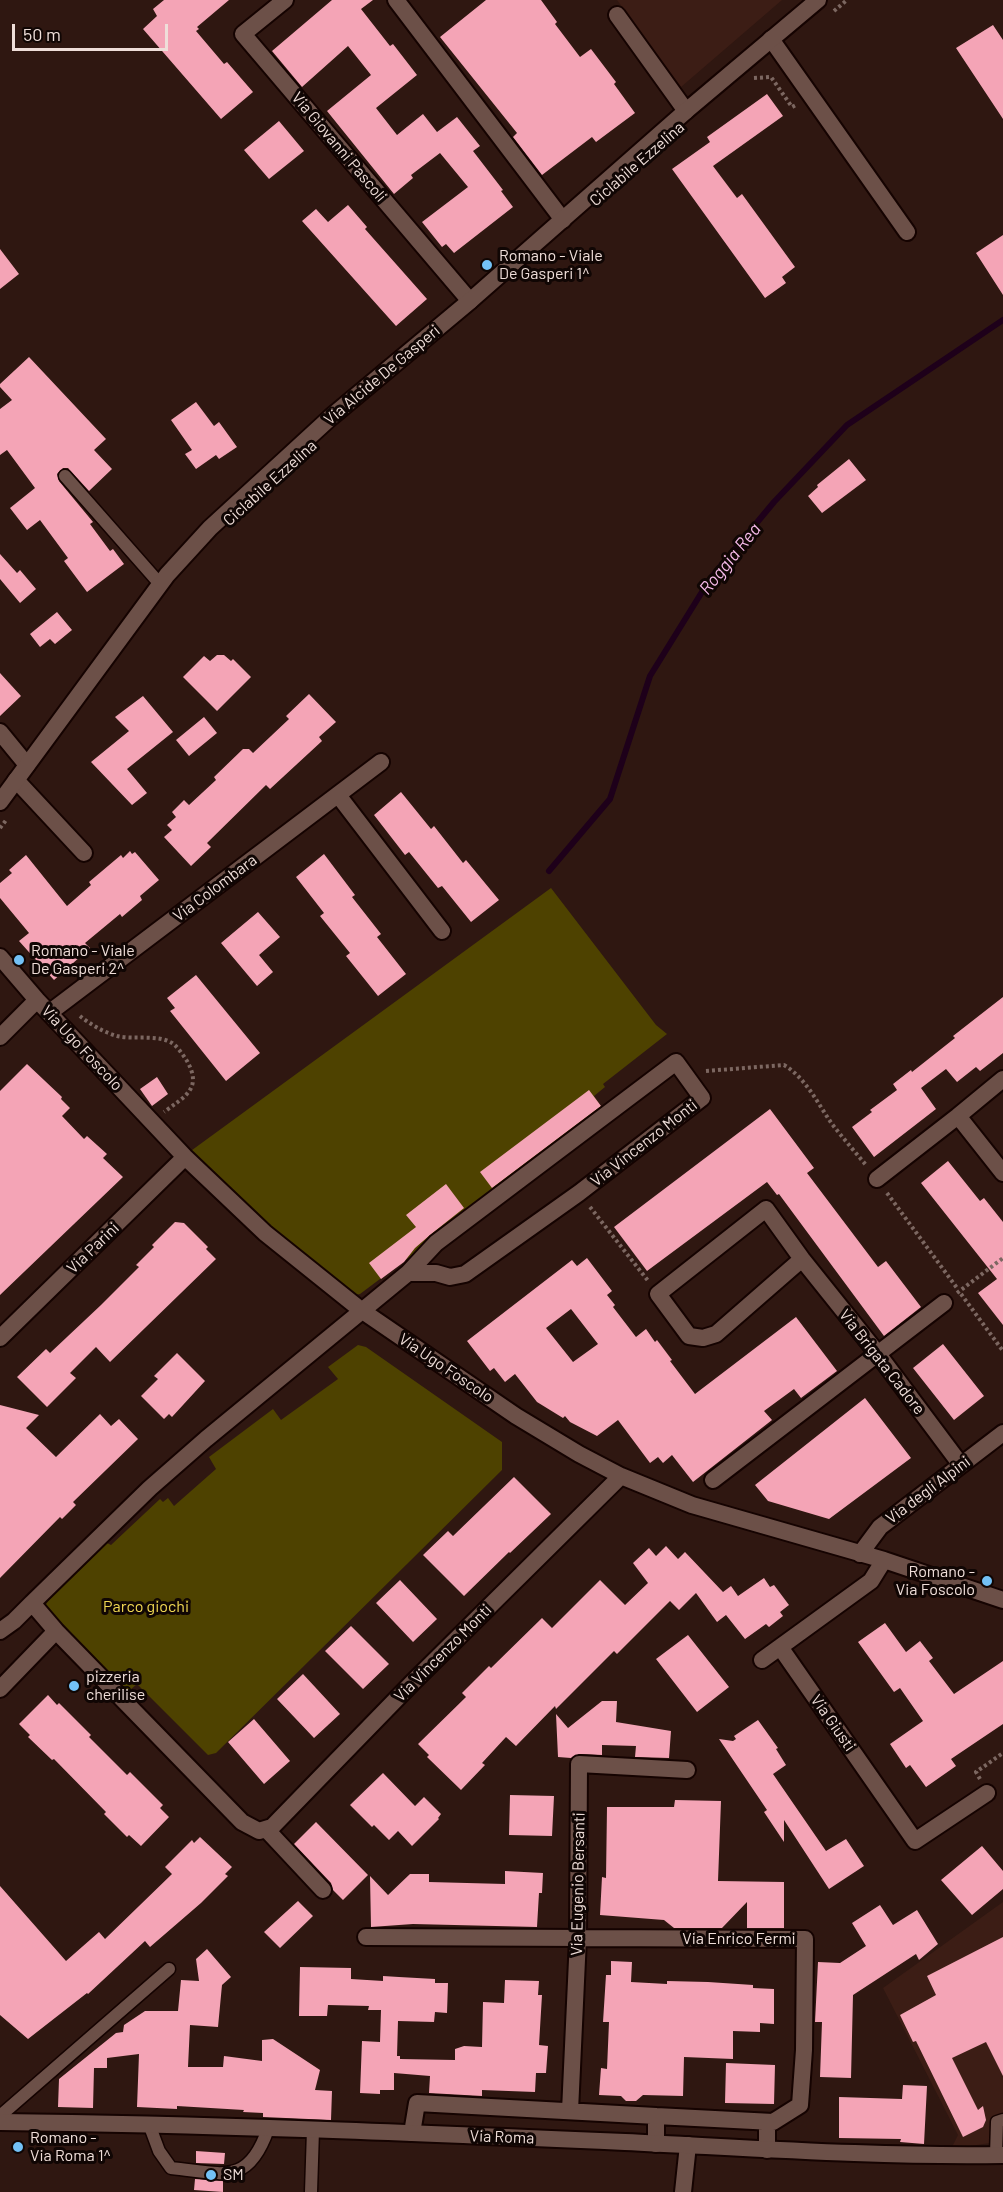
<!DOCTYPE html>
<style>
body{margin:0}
#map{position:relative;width:1003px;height:2192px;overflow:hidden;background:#2f1711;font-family:Barlow,sans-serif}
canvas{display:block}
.scale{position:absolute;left:12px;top:24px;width:156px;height:27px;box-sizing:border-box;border:3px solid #efded9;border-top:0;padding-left:8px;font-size:18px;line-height:21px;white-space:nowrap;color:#efded9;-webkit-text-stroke:4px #100604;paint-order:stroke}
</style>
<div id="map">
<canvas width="1003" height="2192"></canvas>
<div class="scale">50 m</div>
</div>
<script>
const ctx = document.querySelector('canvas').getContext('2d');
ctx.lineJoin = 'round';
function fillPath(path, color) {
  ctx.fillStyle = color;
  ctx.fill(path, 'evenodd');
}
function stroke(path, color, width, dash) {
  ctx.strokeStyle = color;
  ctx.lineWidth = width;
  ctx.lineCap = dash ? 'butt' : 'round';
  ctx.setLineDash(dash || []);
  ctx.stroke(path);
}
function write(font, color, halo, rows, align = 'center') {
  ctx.font = font + ' Barlow,sans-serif';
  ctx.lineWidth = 6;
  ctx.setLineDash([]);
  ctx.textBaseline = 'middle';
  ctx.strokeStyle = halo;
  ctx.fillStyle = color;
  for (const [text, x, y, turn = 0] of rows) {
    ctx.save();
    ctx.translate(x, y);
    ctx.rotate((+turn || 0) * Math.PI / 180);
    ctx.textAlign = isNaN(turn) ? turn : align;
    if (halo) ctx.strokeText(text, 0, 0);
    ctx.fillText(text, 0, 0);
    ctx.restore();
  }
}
fillPath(new Path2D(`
 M617 0H782L681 87Z
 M1003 1902V2141L951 2149 958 2135 883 1988Z`), '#3c1d15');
fillPath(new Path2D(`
 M551 888 656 1025 667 1034 603 1084 605 1087 594 1096 604 1111 360 1294 355 1295 300 1259 188 1153Z
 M358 1345 366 1347 502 1442V1470L216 1753 208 1755 137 1684 123 1696 43 1609 48 1601 107 1543 111 1545 160 1499 163 1502 168 1498 174 1506 216 1469 209 1457 273 1409 281 1420 338 1379 328 1367Z`), '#4e4200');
stroke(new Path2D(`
 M549 871 610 799 650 676 710 579 774 502 847 425 1003 320`), '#1e001a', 6);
fillPath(new Path2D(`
 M164 0H229L197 27 199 29 196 31 224 64 227 62 253 92 221 119 143 29 157 16 153 9Z
 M332 0H373L361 9 390 46 393 44 417 75 376 108 397 135 423 114 437 132 457 117 480 146 473 151 503 190 501 191 513 207 454 253 446 244 442 247 422 222 468 187 440 153 411 175 413 178 394 194 327 111 371 75 348 46 302 87 272 51Z
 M486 0H541L557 22 555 24 580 57 591 49 616 82 614 84 635 113 596 142 592 137 542 175 513 137 517 133 440 37Z
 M993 25 1003 40V119L956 48Z
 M767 94 783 116 713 166 737 198 742 194 795 267 782 277 786 283 765 298 672 169 710 142 707 137Z
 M279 121 304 151 269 179 244 150Z
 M348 205 367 227 365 229 427 299 396 326 302 221 316 209 328 222Z
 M1003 235V295L976 253Z
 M0 249 19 274 0 289Z
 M29 357 106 439 94 450 112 469 89 491 68 468H63L57 474 59 481 93 522 90 524 110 551 113 549 124 564 87 592 64 561 68 558 40 520 27 530 10 508 35 488 7 450 0 455V409L12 400 0 387V384Z
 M196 402 214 426 219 422 237 447 219 459 216 455 196 469 185 454 192 450 171 420Z
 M849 459 866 480 822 513 808 496 818 487 817 485Z
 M0 554 17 573 20 570 36 589 20 603 0 579Z
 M57 612 72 630 55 644 50 639 40 647 30 634Z
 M217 655H224L231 661 233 659 251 677 217 711 183 677 204 656 210 661Z
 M0 673 21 696 0 716Z
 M309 694 336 722 319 737 322 741 270 789 266 785 207 843 211 847 191 866 164 837 172 830 167 825 176 817 172 812 184 800 189 805 216 780 214 777 243 749H249L253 753 289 719 286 716Z
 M143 696 173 732 127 769 147 793 132 805 91 762 129 731 115 717Z
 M204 717 217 733 189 756 176 740Z
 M401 792 431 829 434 826 463 863 466 860 499 900 471 922 442 886 438 888 409 852 405 855 374 815Z
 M130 851 132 854 135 852 159 880 140 896 142 900 122 917 120 914 85 943 90 948 54 980 19 941 29 933 0 898V883L12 873 9 870 26 855 67 906 91 885 89 882 121 855 123 858Z
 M324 854 355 895 352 897 381 934 377 937 406 974 378 996 346 956 350 953 320 916 324 913 296 877Z
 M258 912 280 937 259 955 273 972 257 986 221 943Z
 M196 975 260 1053 226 1081 170 1011 175 1008 167 998Z
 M1003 997V1053L980 1071 976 1067 957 1082 946 1069 921 1088 936 1109 874 1157 852 1127 872 1112 870 1110 897 1090 893 1084 911 1070 912 1072 955 1038 953 1036Z
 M27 1064 62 1097 61 1099 70 1108 62 1116 84 1139 87 1136 107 1154 103 1158 123 1177 0 1295V1091Z
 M157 1077 168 1094 152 1106 140 1089Z
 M589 1090 601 1106 492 1188 480 1172Z
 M770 1109 814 1168 807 1173 878 1267 886 1261 921 1307 884 1336 779 1194 777 1195 767 1182 647 1271 614 1227Z
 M948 1161 980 1201 984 1198 1003 1222V1325L978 1293 997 1279 921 1183Z
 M446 1184 464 1208 430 1235 415 1248 404 1262 381 1279 369 1263 416 1227 406 1215Z
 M175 1222 184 1223 208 1247 206 1249 216 1259 110 1362 96 1347 70 1373 76 1378 47 1407 17 1377 46 1349 50 1353 101 1305 139 1267 136 1265 154 1247 152 1245Z
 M587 1258 612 1291 607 1295 615 1305 613 1307 636 1337 646 1329 655 1342 657 1340 672 1360 670 1361 695 1394 796 1317 837 1371 801 1398 794 1389 764 1411 772 1420 693 1482 672 1455 663 1463 658 1457 650 1463 618 1420 597 1436 570 1422 565 1416 563 1418 537 1402 515 1374 505 1382 494 1368 490 1371 467 1341 572 1260 577 1266ZM571 1309 598 1344 573 1362 546 1328Z
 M943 1344 984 1396 954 1420 913 1368Z
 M177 1353 205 1381 172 1417 169 1414 164 1419 141 1396 158 1379 154 1376Z
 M865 1398 911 1458 829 1519 768 1501 755 1485Z
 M0 1405 39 1415 26 1428 56 1457 100 1414 111 1426 119 1419 138 1439 73 1502 76 1505 62 1519 60 1517 0 1578Z
 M514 1477 551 1514 510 1553 509 1552 464 1596 423 1555 448 1531 453 1536Z
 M666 1546 678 1559 685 1552 723 1592 731 1586 738 1596 764 1578 770 1587 774 1585 789 1605 780 1612 783 1616 769 1627 766 1624 745 1639 726 1615 717 1622 696 1593 679 1610 670 1601 617 1654 614 1651 556 1709 555 1706 516 1746 506 1737 482 1763 485 1765 461 1790 427 1757 429 1755 418 1744 466 1697 462 1693 489 1666 491 1668 542 1618 552 1628 600 1580 625 1605 648 1583 633 1563 649 1548 656 1556Z
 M400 1580 437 1619 413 1642 376 1603Z
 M885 1623 906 1652 920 1641 933 1658 929 1661 954 1694 1003 1661V1724L951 1759 956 1766 926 1787 910 1765 906 1768 890 1744 923 1721 900 1688 894 1692 858 1642Z
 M351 1626 389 1664 363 1689 325 1651Z
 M688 1635 729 1687 697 1712 656 1659Z
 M303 1674 340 1714 314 1738 277 1699Z
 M48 1695 57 1705 59 1703 91 1735 89 1737 127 1775 130 1772 163 1805 160 1808 169 1817 141 1846 129 1835 127 1837 104 1814 106 1812 54 1759 52 1760 28 1737 30 1735 19 1724Z
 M602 1701H617L616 1722 671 1731 669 1758 635 1757 636 1746 602 1745V1755L580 1754 571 1758 558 1757 556 1714 568 1728Z
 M254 1719 290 1761 264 1784 228 1742Z
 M758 1720 778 1748 776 1749 786 1765 773 1774 826 1851 846 1839 864 1866 829 1889 784 1820V1842L764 1812 767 1810 719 1739 733 1741 736 1739 734 1736Z
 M383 1773 415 1806 424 1797 441 1814 438 1818 439 1819 412 1846 398 1831 389 1840 374 1825 372 1827 350 1805Z
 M510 1795 554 1796 552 1836 509 1835Z
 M675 1800 721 1801 718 1881 784 1882V1928H747V1902L722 1928H674L664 1920 600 1915 602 1877 606 1878 607 1807H674Z
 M316 1822 368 1875 343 1900 333 1890 331 1883 294 1844Z
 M200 1837 232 1867 225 1874 228 1876 201 1903 150 1947 145 1941 88 1994 87 1993 28 2039 0 2015V1886L66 1961 99 1932 105 1939 172 1874 165 1867 192 1840 194 1843Z
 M982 1846 1003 1871V1889L972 1915 941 1880Z
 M505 1871 543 1873 542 1893H539L537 1927 413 1924 371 1927 370 1876 388 1895 410 1874H429V1882L505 1884Z
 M298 1901 313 1916 280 1948 264 1932Z
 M880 1905 893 1925 917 1910 938 1944 919 1960 916 1954 853 1995 851 2078 820 2077 822 2022H815L818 1962 840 1963 866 1946 852 1923Z
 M1003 1937V2076L986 2042 952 2058 978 2110 983 2106 986 2120 983 2127 963 2137 916 2041 913 2042 900 2015 936 1995 927 1976Z
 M207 1949 231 1977 222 1985 218 2027 190 2025 188 2067H223L224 2056 262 2061V2040L273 2039 320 2070 315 2090 332 2091 331 2120 263 2117V2113L243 2112 244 2110 177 2106V2109L137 2107 139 2054 107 2058V2068H94L93 2108 58 2107 59 2079 116 2033 123 2032 124 2025 145 2011H178L181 1980 199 1981 196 1959Z
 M611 1961 632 1962 631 1982 667 1984V1981L708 1982 753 1985V1988L774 1989V2024L760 2023V2032L733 2031V2059L684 2057 683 2096 643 2095 636 2101H626L621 2096 599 2095 601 2068 607 2069 609 2022H603L606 1975H611Z
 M300 1967 351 1968V1979L383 1981V1976L399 1977 435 1979V1983H448L447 2013 435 2012 434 2022 398 2021 397 2056H400V2059L455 2060V2049L464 2046 482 2047 483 2002 504 2003 505 1980 539 1981 538 1995H542L539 2045 548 2046 546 2073H536L535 2092 482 2090V2096L429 2093 430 2076 394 2073V2090H380V2094L360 2093 362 2041 380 2042 381 2010H368L369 2006 328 2005 327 2016H299Z
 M726 2063 775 2065 774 2104 725 2103Z
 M903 2085 927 2086 924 2144 900 2142 901 2139 839 2138V2097L902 2099Z
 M196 2151 225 2153 224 2164 196 2163Z
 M195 2179 223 2181V2192L194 2190Z`), '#f4a4b6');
const service = new Path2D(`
 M65 476 160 584
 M0 2116 169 1969
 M149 2124 159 2151 171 2168C222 2173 248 2187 268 2129
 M996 2155 997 2122 1003 2120
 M311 2192 313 2130`);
const minor = new Path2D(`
 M285 0 243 34 470 301
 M396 0 563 220
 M617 15 686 111
 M771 39 907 232
 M0 732 27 765
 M16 780 84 853
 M338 795 442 931
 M0 957 37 1000 185 1157 265 1233 361 1310 516 1416 579 1454 621 1476 692 1505 884 1560 1003 1600
 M49 1013 381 762
 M0 1037 37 1000
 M1003 1079 958 1116 1003 1173
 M877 1179 958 1116
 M802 1259 716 1334 703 1338 689 1336 658 1294 766 1209 802 1259 878 1354 961 1465
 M0 1338 185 1157
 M713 1480 944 1303
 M860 1554 880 1527 1003 1433
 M884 1560 871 1581 780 1647 915 1841 987 1793
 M32 1603 150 1488 206 1439 408 1273 436 1243 676 1062 702 1098 579 1193 465 1274 450 1277 436 1273H408
 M0 1631 14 1621 32 1603 56 1631 242 1822 259 1831 272 1827 413 1682 621 1476
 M762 1660 780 1647
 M0 1689 56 1631
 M266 1829 323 1890
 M366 1937 805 1939 804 2050 800 2105 773 2122 656 2116V2144
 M570 2111 578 1938 579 1764 687 1770
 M767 2122V2150
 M412 2133 417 2103 656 2116
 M683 2192 688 2145`);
const secondary = new Path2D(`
 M0 802 167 575 210 528 331 417 470 301 686 111 818 0
 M0 2122C208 2124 417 2133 625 2142 751 2148 877 2157 1003 2155`);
stroke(service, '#150301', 15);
stroke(minor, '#150301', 20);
stroke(secondary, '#150301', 20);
stroke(new Path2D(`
 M834 11 847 0
 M754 78 771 77 792 107 796 105
 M0 828 7 819
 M80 1016C90 1024 103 1032 117 1036 134 1040 157 1034 172 1043 178 1047 183 1055 187 1061 203 1089 184 1097 164 1112
 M706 1071 784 1065C806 1078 818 1104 832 1124 843 1138 855 1152 866 1165
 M887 1193 957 1288
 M590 1207 649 1282
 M957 1293 1003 1258
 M961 1294 1003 1351
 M980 1779 976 1772 1003 1753`), '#7c6761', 4, [3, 3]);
stroke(service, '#6c5048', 12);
stroke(minor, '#6c5048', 16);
stroke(secondary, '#6c5048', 16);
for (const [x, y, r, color] of [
 [487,265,6,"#73c1f6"],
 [19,960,6,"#73c1f6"],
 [987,1581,6,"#73c1f6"],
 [74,1686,6,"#73c1f6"],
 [18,2147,6,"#73c1f6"],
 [211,2175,6,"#73c1f6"]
]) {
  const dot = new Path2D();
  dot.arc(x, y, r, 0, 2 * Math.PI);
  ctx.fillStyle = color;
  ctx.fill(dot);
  stroke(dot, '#100604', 2);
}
write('16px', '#efded9', '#100604', [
 ["Via Giovanni Pascoli",339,147,50],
 ["Ciclabile Ezzelina",637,164,-41],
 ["Via Alcide De Gasperi",382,375,-40],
 ["Ciclabile Ezzelina",270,483,-42],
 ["Via Colombara",215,888,-37],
 ["Via Ugo Foscolo",82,1048,47],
 ["Via Vincenzo Monti",644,1143,-38],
 ["Via Parini",93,1248,-44],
 ["Via Brigata Cadore",882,1362,52],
 ["Via Ugo Foscolo",446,1368,34],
 ["Via degli Alpini",928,1490,-37],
 ["Via Vincenzo Monti",443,1653,-45],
 ["Via Giusti",833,1723,55],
 ["Via Eugenio Bersanti",578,1884,-89],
 ["Via Enrico Fermi",739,1939],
 ["Via Roma",502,2137,2]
]);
write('16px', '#efded9', '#100604', [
 ["Romano - Viale",499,256],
 ["De Gasperi 1^",499,274],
 ["Romano - Viale",31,951],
 ["De Gasperi 2^",31,969],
 ["Romano -",975,1572,"right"],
 ["Via Foscolo",975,1590,"right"],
 ["pizzeria",86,1677],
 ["cherilise",86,1695],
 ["Romano -",30,2138],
 ["Via Roma 1^",30,2156],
 ["SM",223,2175]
], 'left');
write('16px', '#f2d953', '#100604', [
 ["Parco giochi",146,1607]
]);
write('italic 18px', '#f7bbeb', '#100604', [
 ["Roggia Rea",730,559,-51]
]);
</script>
